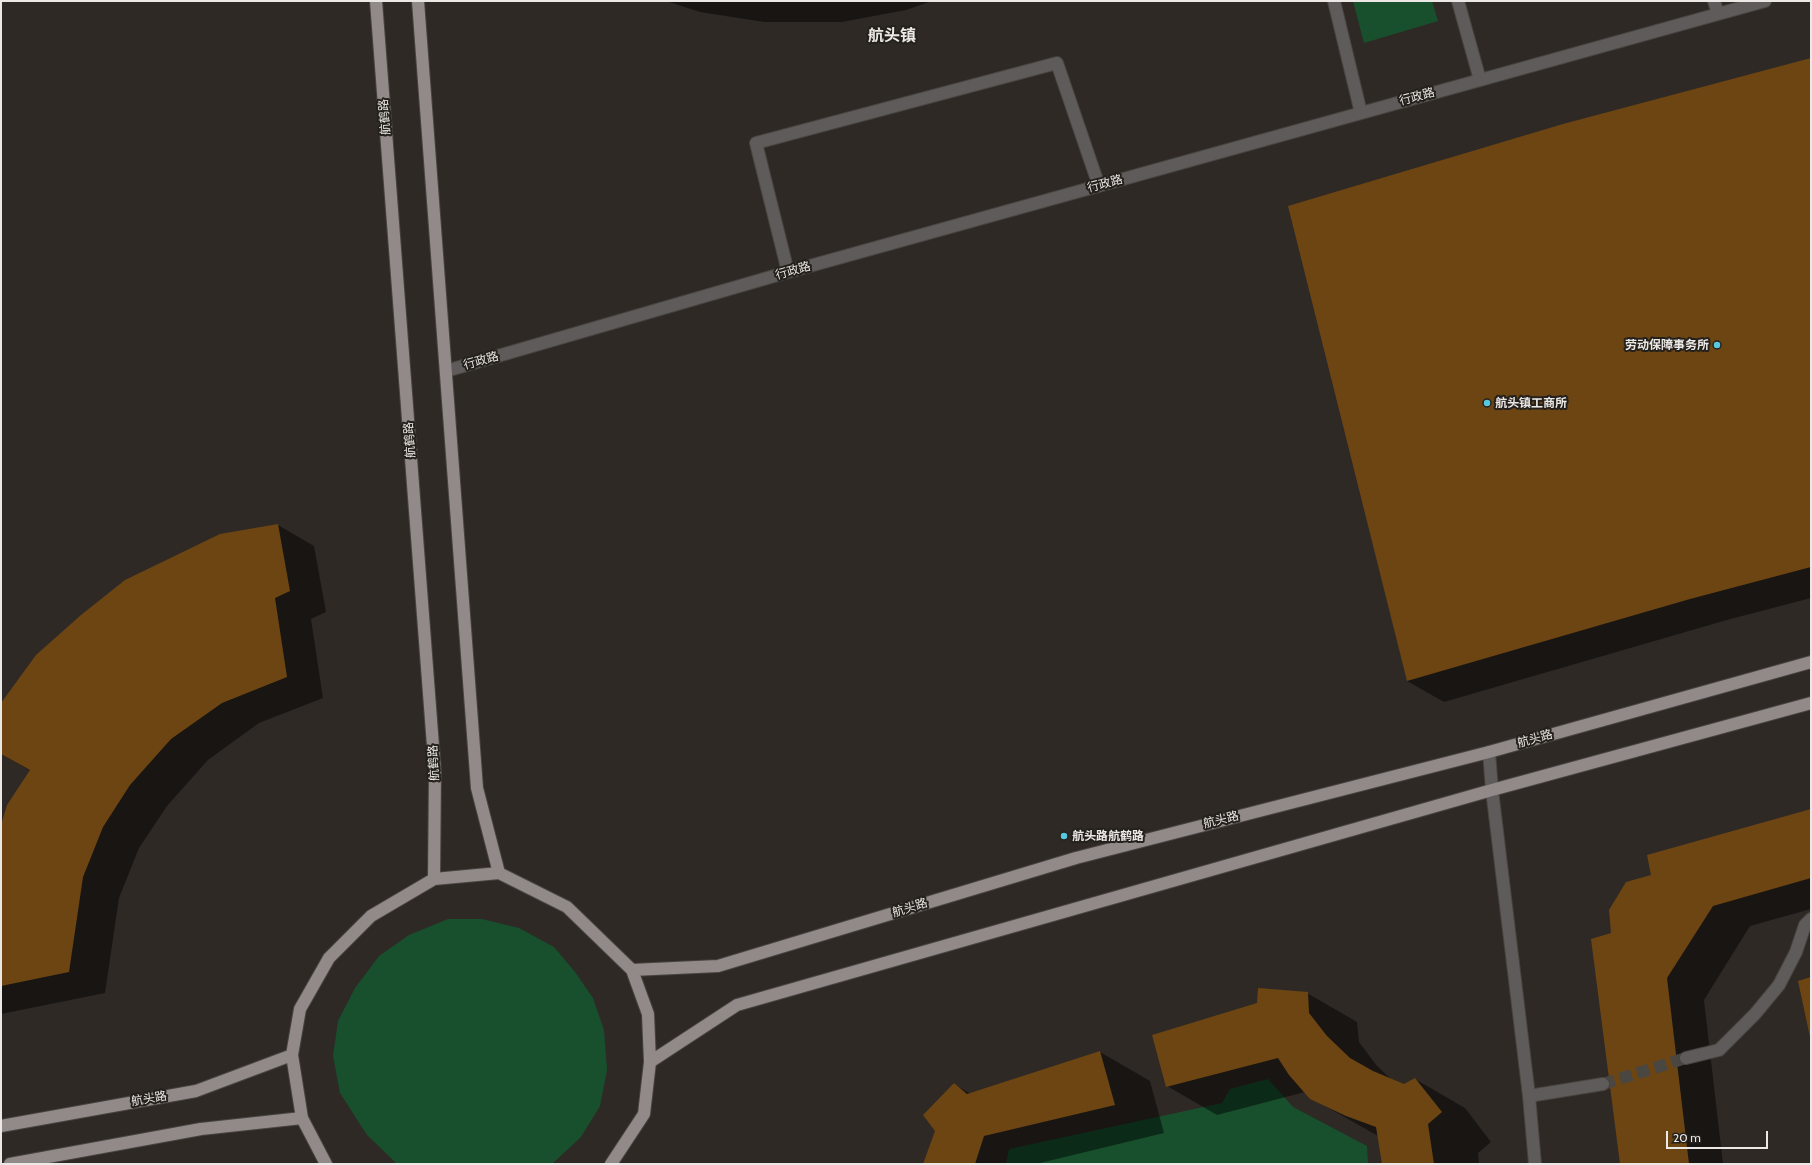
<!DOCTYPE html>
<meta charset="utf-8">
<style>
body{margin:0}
#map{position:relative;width:1812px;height:1165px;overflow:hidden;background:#2e2925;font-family:Cabin,sans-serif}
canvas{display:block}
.frame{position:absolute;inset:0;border:2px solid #ebe8e5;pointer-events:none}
.scale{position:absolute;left:1666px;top:1131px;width:102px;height:18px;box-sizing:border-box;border:2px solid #ebe8e5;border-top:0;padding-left:5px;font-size:12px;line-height:14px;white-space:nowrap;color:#ebe8e5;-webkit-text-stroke:3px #24201c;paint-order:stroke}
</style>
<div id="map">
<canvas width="1812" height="1165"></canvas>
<div class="frame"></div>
<div class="scale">20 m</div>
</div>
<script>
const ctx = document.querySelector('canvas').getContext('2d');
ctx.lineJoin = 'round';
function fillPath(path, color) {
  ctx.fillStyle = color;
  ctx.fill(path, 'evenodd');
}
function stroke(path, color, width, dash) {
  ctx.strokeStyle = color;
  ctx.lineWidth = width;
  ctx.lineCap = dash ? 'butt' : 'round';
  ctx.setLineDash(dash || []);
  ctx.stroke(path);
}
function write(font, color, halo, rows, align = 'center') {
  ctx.font = font + ' Cabin,"Noto Sans SC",sans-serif';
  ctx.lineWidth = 4;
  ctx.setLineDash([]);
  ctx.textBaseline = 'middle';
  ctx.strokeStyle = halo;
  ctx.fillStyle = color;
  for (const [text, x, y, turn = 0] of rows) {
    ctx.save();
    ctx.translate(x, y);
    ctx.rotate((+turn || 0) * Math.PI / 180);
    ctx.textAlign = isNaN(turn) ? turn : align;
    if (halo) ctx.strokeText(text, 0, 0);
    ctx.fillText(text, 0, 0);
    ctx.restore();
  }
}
fillPath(new Path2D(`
 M1353 1H1432L1438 21 1364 43Z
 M448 919H482L519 928 554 947 575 972 593 998 604 1030 607 1070 600 1106 581 1137 552 1164H397L367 1135 340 1093 333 1056 338 1021 355 988 379 956 409 935Z
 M1268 1079 1293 1107 1367 1146 1368 1164H1006L1009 1149 1222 1103 1230 1089Z`), '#18502d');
fillPath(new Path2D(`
 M666 1H932L906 10 842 22H764L700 12Z
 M1811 59V598L1727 620 1444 702 1407 681Z
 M278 525 314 546 326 612 311 619 323 698 259 723 208 760 167 806 139 848 119 898 105 993 1 1014V828L31 771 1 754V705Z
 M1811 810V909L1750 926 1704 1000 1723 1164H1621L1612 933 1652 875Z
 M1307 993 1357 1022 1359 1042 1377 1066 1392 1080 1404 1085 1415 1079 1465 1108 1491 1142 1478 1153 1479 1164H1383L1378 1136 1311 1098 1305 1092 1217 1115 1167 1086Z
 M1100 1052 1150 1081 1164 1133 1036 1164H924L954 1084 971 1094Z`), '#0007');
fillPath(new Path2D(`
 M1811 58V567L1690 599 1407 681 1288 206 1563 124Z
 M278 524 290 591 275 598 287 677 222 703 171 739 130 785 103 827 83 877 69 972 1 986V825L7 805 30 770 1 754V703L36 655 81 615 125 580 220 534Z
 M1811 809V878L1713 906 1667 978 1689 1164H1620L1591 939 1611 933 1609 910 1626 882 1651 875 1647 855Z
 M1811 977V1036L1810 1037 1798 981Z
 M1258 988 1308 992 1309 1013 1327 1036 1350 1058 1373 1071 1404 1084 1415 1078 1442 1112 1428 1124 1434 1164H1382L1376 1127 1346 1116 1310 1099 1289 1075 1278 1058 1166 1087 1152 1035 1257 1003Z
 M1100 1051 1115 1105 984 1136 975 1164H923L935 1131 923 1115 954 1083 967 1094Z`), '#6d4512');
stroke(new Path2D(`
 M1603 1084 1686 1058`), '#4a4642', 12, [12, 6]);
const minor = new Path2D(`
 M1334 1 1361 113
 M1458 1 1480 80
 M1714 1 1718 14
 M788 272 756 143 1057 63 1099 186
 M446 371 788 272 1765 1
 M1489 752 1492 790 1529 1096 1535 1164
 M1686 1058 1719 1050 1755 1014 1779 985 1796 952 1805 925 1811 919
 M1529 1096 1603 1084`);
const major = new Path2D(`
 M376 1 435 772 434 879
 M418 1 477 788 499 873
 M632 970 718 966 1076 858 1489 752 1811 662
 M650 1062 737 1005 1492 790 1811 703
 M1 1126 196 1091 292 1055
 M10 1164 201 1129 302 1118
 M326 1164 302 1118 292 1055 300 1009 329 958 371 916 434 879 499 873 567 907 632 970 648 1014 650 1062 644 1114 611 1164`);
stroke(minor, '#484440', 14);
stroke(major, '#484440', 14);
stroke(minor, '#5e5b5a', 12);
stroke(major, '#918a89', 12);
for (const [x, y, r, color] of [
 [1717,345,4,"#56c9e0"],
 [1487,403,4,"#56c9e0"],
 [1064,836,4,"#56c9e0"]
]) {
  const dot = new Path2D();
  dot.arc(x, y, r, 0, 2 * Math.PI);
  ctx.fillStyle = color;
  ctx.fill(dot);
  stroke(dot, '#24201c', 1.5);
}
write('12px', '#ebe8e5', '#24201c', [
 ["行政路",1417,97,-15],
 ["航鹤路",385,117,-94],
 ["行政路",1105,184,-15],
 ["行政路",793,271,-16],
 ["行政路",481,361,-16],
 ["航鹤路",410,440,-94],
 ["航头路",1535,739,-16],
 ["航鹤路",434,763,-93],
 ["航头路",1221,820,-14],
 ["航头路",910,908,-17],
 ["航头路",149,1099,-10]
]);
write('bold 12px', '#ebe8e5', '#24201c', [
 ["劳动保障事务所",1709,345,"right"],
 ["航头镇工商所",1495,403],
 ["航头路航鹤路",1072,836]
], 'left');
write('bold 16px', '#ebe8e5', '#24201c', [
 ["航头镇",892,36]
]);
</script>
